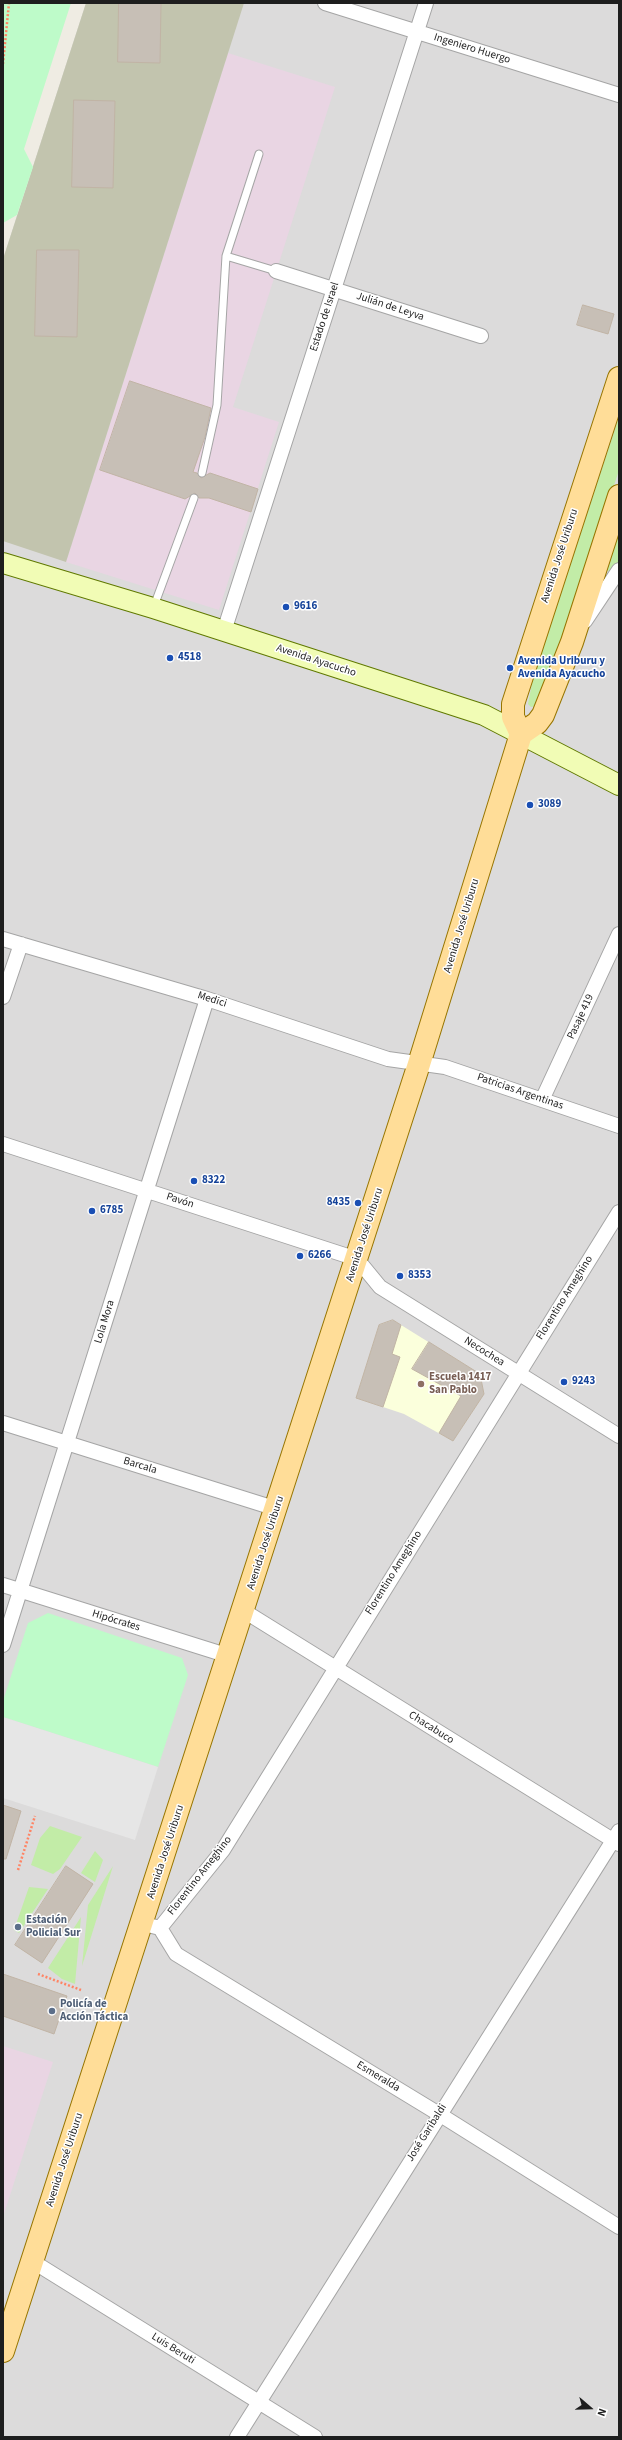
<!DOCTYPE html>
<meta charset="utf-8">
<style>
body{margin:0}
#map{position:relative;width:622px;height:2440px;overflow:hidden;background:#efece3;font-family:"Source Sans 3",sans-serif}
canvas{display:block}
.frame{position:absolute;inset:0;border:4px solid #1e1e1e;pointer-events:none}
.north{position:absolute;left:570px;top:2388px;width:40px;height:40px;-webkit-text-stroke:3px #fff;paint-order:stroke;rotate:110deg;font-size:11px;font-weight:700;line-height:16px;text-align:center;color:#1e1e1e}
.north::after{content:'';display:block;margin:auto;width:14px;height:18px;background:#1e1e1e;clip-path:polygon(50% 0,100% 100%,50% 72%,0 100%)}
</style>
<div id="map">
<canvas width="622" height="2440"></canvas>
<div class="frame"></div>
<div class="north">N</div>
</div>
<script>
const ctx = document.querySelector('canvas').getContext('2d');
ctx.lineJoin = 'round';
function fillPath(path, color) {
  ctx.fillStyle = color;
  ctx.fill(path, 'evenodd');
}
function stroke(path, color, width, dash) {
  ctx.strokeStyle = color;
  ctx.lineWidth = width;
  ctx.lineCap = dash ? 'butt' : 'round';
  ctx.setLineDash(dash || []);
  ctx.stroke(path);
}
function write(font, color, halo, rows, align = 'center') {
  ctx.font = font + ' "Source Sans 3",sans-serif';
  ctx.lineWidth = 3;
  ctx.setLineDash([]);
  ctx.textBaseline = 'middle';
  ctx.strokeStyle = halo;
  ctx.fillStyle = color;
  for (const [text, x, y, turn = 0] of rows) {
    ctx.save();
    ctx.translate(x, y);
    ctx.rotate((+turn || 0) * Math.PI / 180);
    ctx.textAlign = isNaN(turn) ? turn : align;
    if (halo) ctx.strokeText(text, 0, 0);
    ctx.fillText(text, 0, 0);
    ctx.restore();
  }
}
fillPath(new Path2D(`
 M86 3H619V2437H3V259Z`), '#dcdbdb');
fillPath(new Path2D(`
 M228 53 335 87 233 407 279 422 219 610 66 562Z
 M3 2046 53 2062 3 2217Z`), '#e9d5e3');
fillPath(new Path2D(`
 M393 1320 480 1374 484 1394 453 1441 404 1414 356 1398 379 1325Z`), '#fbffdc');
fillPath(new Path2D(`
 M86 3H244L66 562 3 541V259Z`), '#c2c4ae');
fillPath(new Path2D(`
 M619 417V470L568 628 536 706 531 707 528 704 533 678Z
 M619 530V561L613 571H608L605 568Z
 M50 1826 82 1837 60 1869 53 1874 31 1865 40 1838Z
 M95 1851 103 1860 95 1882 81 1873Z
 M113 1866 82 1966 88 1905Z
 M29 1887 48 1889 19 1933 14 1930Z
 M81 1917 75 1984 62 1979 48 1968Z`), '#c2eca7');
fillPath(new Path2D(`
 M3 3H71L24 149 33 167 17 215 3 223Z
 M48 1613 182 1658 188 1675 158 1767 3 1717V1701L28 1623Z`), '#befbc9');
fillPath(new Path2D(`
 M3 1717 158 1767 135 1840 3 1798Z`), '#e6e6e6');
const building = new Path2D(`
 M119 3H161L160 63 118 62Z
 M74 100 115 101 113 188 72 187Z
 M37 250H79L77 337 35 336Z
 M583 305 614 314 608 334 577 325Z
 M130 381 211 408 205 437 193 472 197 473 201 478 210 473 258 489 251 512 209 498H199L195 493 185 499 100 470Z
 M393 1320 401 1325 392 1354 400 1357 383 1407 356 1398 379 1325Z
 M429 1342 480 1374 484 1394 453 1441 439 1433 461 1396 412 1369Z
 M3 1805 21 1811 6 1859H3Z
 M66 1866 93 1884 42 1963 15 1945Z
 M3 1974 67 1996 54 2034 3 2016Z`);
fillPath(building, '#c7bfb6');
stroke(building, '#c1b4a5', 1);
const service = new Path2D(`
 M226 256 276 271
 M202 473 217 405 226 256 259 154
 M154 606 194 498`);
const minor = new Path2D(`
 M325 3 619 95
 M276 271 481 336
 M585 621 619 570
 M224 631 426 3
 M3 939 207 999 388 1059 445 1067 619 1126
 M3 997 21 944
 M542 1100 619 934
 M3 1144 357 1259 380 1287 619 1436
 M3 1423 277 1509
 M3 1585 229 1656
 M244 1611 619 1844
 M3 1645 207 999
 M152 1926 160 1928 176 1954 439 2114 619 2227
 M160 1928 223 1850 619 1212
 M32 2261 315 2437
 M237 2437 619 1831`);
const secondary = new Path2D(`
 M3 563 153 608 484 715 619 785`);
const primary = new Path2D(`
 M521 734 513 717V704L619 378
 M3 2351 419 1064 521 734 537 723 543 715 572 642 619 496`);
stroke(service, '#a5a5a5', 9);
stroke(minor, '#a5a5a5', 16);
stroke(secondary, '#607900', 22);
stroke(primary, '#977500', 24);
stroke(new Path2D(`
 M3 64 9 3
 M18 1870 35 1816
 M38 1974 81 1990`), '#ff8464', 2.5, [2, 2]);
stroke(service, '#fff', 7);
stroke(minor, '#fff', 14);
stroke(secondary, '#f1fcb5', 20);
stroke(primary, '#ffdd98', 22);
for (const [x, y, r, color] of [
 [286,607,4,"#1a4fb4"],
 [170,658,4,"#1a4fb4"],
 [510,668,4,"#1a4fb4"],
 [530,805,4,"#1a4fb4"],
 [194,1181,4,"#1a4fb4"],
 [358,1203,4,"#1a4fb4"],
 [92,1211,4,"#1a4fb4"],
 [300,1256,4,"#1a4fb4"],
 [400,1276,4,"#1a4fb4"],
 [564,1382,4,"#1a4fb4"],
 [421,1384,4,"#8d6e63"],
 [18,1927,4,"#5c6f8a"],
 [52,2011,4,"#5c6f8a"]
]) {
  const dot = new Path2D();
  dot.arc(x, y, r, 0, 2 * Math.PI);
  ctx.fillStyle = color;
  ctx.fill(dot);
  stroke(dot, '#fff', 1.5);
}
write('11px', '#1e1e1e', '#fff', [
 ["Ingeniero Huergo",472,49,17],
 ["Julián de Leyva",390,307,18],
 ["Estado de Israel",325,317,-72],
 ["Avenida José Uriburu",560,556,-72],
 ["Avenida Ayacucho",316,661,18],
 ["Avenida José Uriburu",462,926,-73],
 ["Medici",212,1000,18],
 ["Pasaje 419",581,1017,-65],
 ["Patricias Argentinas",520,1092,19],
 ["Pavón",180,1201,18],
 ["Avenida José Uriburu",365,1235,-72],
 ["Florentino Ameghino",565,1298,-58],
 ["Lola Mora",105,1322,-73],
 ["Necochea",484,1352,32],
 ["Barcala",140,1466,17],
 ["Avenida José Uriburu",266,1543,-72],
 ["Florentino Ameghino",394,1573,-58],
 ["Hipócrates",116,1621,17],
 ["Chacabuco",431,1728,32],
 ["Avenida José Uriburu",166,1852,-72],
 ["Florentino Ameghino",200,1876,-52],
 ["Esmeralda",378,2077,31],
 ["José Garibaldi",427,2133,-58],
 ["Avenida José Uriburu",65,2160,-72],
 ["Luis Beruti",173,2349,32]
]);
write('bold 11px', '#164399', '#fff', [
 ["9616",294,607],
 ["4518",178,658],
 ["Avenida Uriburu y",518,662],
 ["Avenida Ayacucho",518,675],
 ["3089",538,805],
 ["8322",202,1181],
 ["8435",350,1203,"right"],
 ["6785",100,1211],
 ["6266",308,1256],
 ["8353",408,1276],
 ["9243",572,1382]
], 'left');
write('bold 11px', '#785e54', '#fff', [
 ["Escuela 1417",429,1378],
 ["San Pablo",429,1391]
], 'left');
write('bold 11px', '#4e5e75', '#fff', [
 ["Estación",26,1921],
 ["Policial Sur",26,1934],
 ["Policía de",60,2005],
 ["Acción Táctica",60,2018]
], 'left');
</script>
